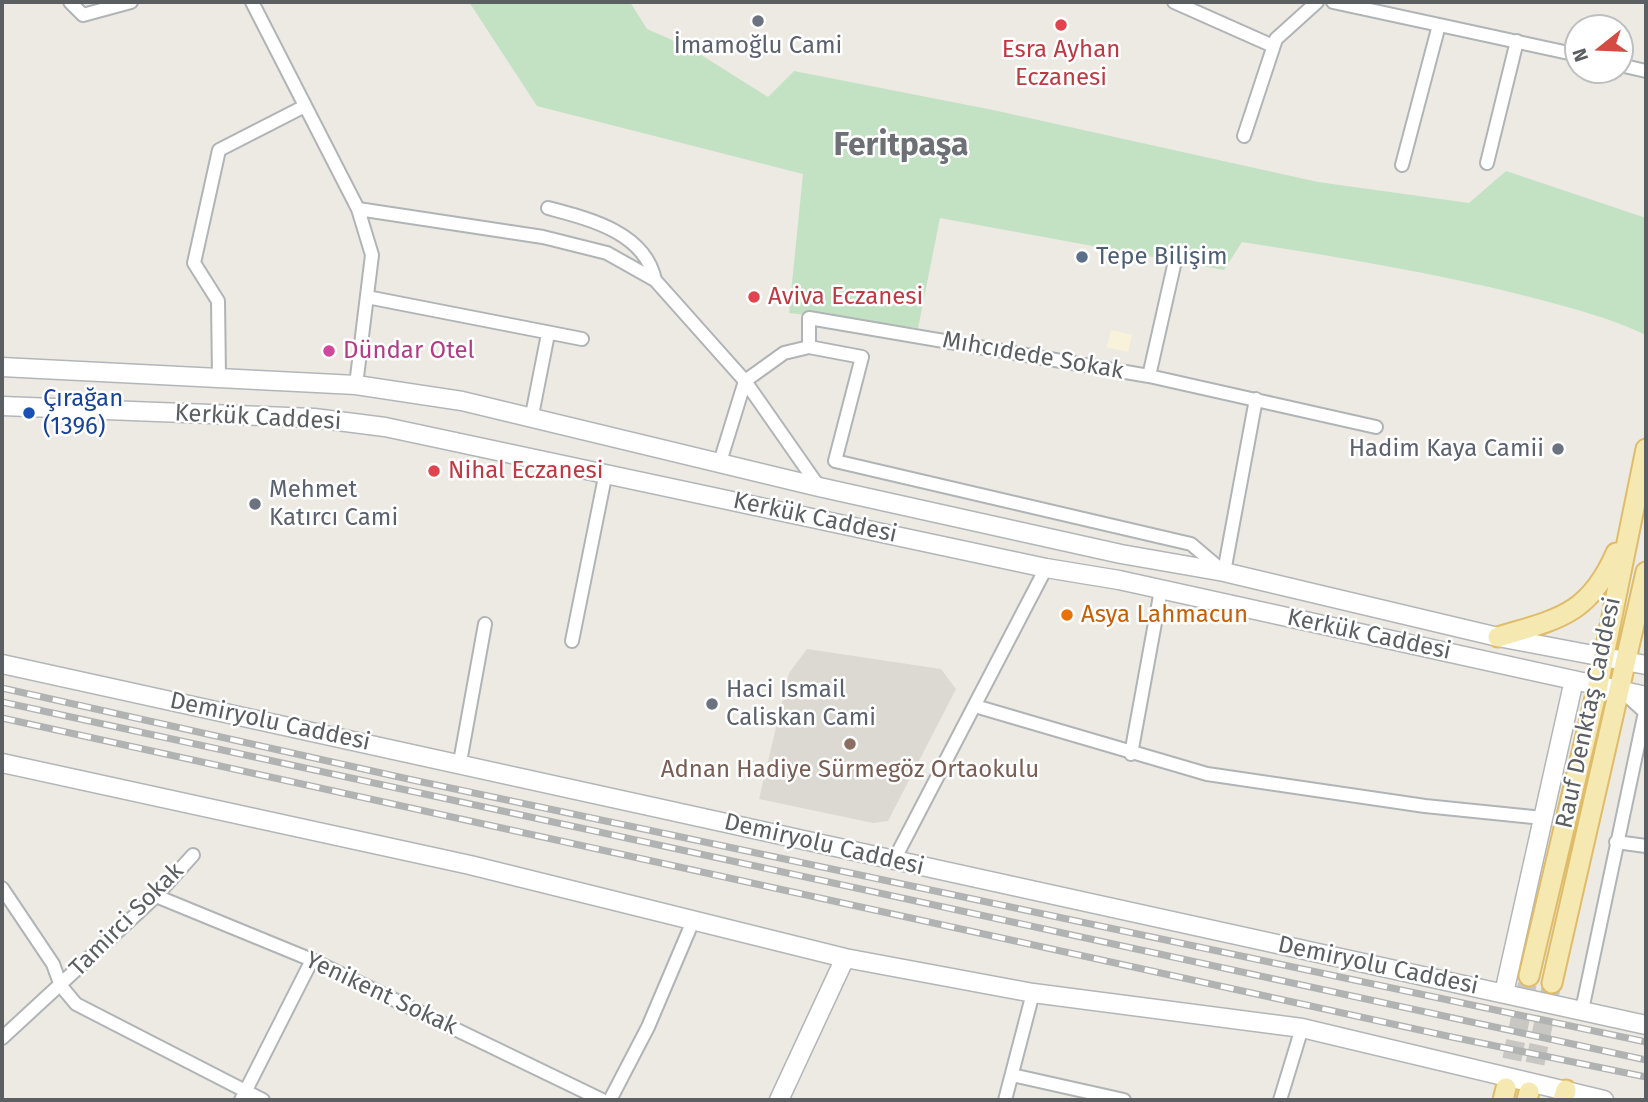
<!DOCTYPE html>
<meta charset="utf-8">
<style>
body{margin:0}
#map{position:relative;width:1648px;height:1102px;overflow:hidden;background:#eceae3;font-family:"Fira Sans",sans-serif}
canvas{display:block}
.frame{position:absolute;inset:0;border:4px solid #5c5f62;pointer-events:none}
.north{position:absolute;left:1564px;top:14px;width:70px;height:70px;box-sizing:border-box;background:#fff;border:2px solid #bebfc0;border-radius:50%;rotate:252deg;font-size:19px;font-weight:700;line-height:28px;text-align:center;color:#5c5f62}
.north::after{content:'';display:block;margin:auto;width:24px;height:32px;background:#d34b43;clip-path:polygon(50% 0,100% 100%,50% 72%,0 100%)}
</style>
<div id="map">
<canvas width="1648" height="1102"></canvas>
<div class="frame"></div>
<div class="north">N</div>
</div>
<script>
const ctx = document.querySelector('canvas').getContext('2d');
ctx.lineJoin = 'round';
function fillPath(path, color) {
  ctx.fillStyle = color;
  ctx.fill(path, 'evenodd');
}
function stroke(path, color, width, dash) {
  ctx.strokeStyle = color;
  ctx.lineWidth = width;
  ctx.lineCap = dash ? 'butt' : 'round';
  ctx.setLineDash(dash || []);
  ctx.stroke(path);
}
function write(font, color, halo, rows, align = 'center') {
  ctx.font = font + ' "Fira Sans",sans-serif';
  ctx.lineWidth = 5;
  ctx.setLineDash([]);
  ctx.textBaseline = 'middle';
  ctx.strokeStyle = halo;
  ctx.fillStyle = color;
  for (const [text, x, y, turn = 0] of rows) {
    ctx.save();
    ctx.translate(x, y);
    ctx.rotate((+turn || 0) * Math.PI / 180);
    ctx.textAlign = isNaN(turn) ? turn : align;
    if (halo) ctx.strokeText(text, 0, 0);
    ctx.fillText(text, 0, 0);
    ctx.restore();
  }
}
fillPath(new Path2D(`
 M1111 330 1132 335 1128 352 1107 347Z`), '#f9f2db');
fillPath(new Path2D(`
 M807 649 941 669 956 689 888 821 873 823 759 799 789 673Z`), '#dcd9d2');
fillPath(new Path2D(`
 M469 2H630L647 29 690 48 768 97 794 71 993 110 1318 182 1469 203 1506 171 1646 218V335C1609 317 1570 308 1530 297 1436 273 1339 257 1242 242L1224 270 940 218 918 328 789 313 803 174 537 106Z`), '#c3e1c3');
stroke(new Path2D(`
 M1506 1088 1529 976
 M1529 1092 1552 983`), '#c8c7c3', 19, [19, 10]);
const street = new Path2D(`
 M70 2 83 15 131 2
 M252 2 358 209 543 237 607 253 655 280 745 381 819 487
 M1174 2 1273 46
 M1333 2 1578 55
 M1620 65 1646 71
 M1244 136 1276 39 1317 2
 M1487 163 1517 41
 M1402 165 1439 25
 M548 208C589 219 645 232 655 280
 M367 297 582 339
 M809 347V318L1149 376 1376 427
 M219 376 218 301 194 263 219 150 305 106
 M1149 376 1175 261
 M356 385 372 255 358 209
 M532 415 548 334
 M720 462 745 381 784 353 809 347 862 357 835 461 1191 544 1224 572 1256 399
 M572 641 606 472
 M975 706 1207 774 1425 806 1543 818
 M1131 754 1161 590
 M460 762 485 624
 M1616 842 1646 846
 M893 862 1046 568
 M2 888 53 964 61 986 76 1004 263 1100
 M156 896 312 960 602 1100
 M1582 1010 1645 712 1623 692
 M2 1038 156 896 193 855
 M1012 1075 1124 1100
 M241 1100 312 960
 M610 1100 648 1027 693 921
 M1005 1100 1033 993
 M1280 1100 1302 1028`);
const secondary = new Path2D(`
 M2 367 356 385 462 401 819 487 1121 554 1224 572 1498 637 1646 665
 M2 406 314 418 385 427 1046 568 1119 580 1646 696
 M2 664 1646 1025
 M2 763 470 865 845 958 1033 993 1302 1028 1604 1100
 M1504 993 1574 680
 M779 1100 845 958`);
const primary = new Path2D(`
 M1498 637C1558 619 1589 615 1616 553
 M1529 976 1598 685 1646 449
 M1552 983 1646 572
 M1503 1100 1506 1088
 M1527 1100 1529 1092
 M1563 1100 1566 1090`);
stroke(street, '#b1b4b7', 16);
stroke(secondary, '#b3b6b9', 21);
stroke(primary, '#dfbc69', 23);
stroke(street, '#fff', 12);
stroke(secondary, '#fff', 18);
stroke(primary, '#f5e8b0', 19);
const rail = new Path2D(`
 M2 688 408 779 1646 1042
 M2 702 1646 1060
 M2 718 1447 1036 1646 1077`);
stroke(rail, '#b1b2b2', 7);
stroke(rail, '#fff', 4.5, [13]);
for (const [x, y, r, color] of [
 [758,21,7,"#6b7280"],
 [1061,25,7,"#e0444e"],
 [1082,257,7,"#5c6f8a"],
 [754,297,7,"#e0444e"],
 [329,351,7,"#d1479c"],
 [29,413,7,"#1a4fb4"],
 [1558,449,7,"#6b7280"],
 [434,471,7,"#e0444e"],
 [255,504,7,"#6b7280"],
 [1067,615,7,"#e8710a"],
 [712,704,7,"#6b7280"],
 [850,744,7,"#8d6e63"]
]) {
  const dot = new Path2D();
  dot.arc(x, y, r, 0, 2 * Math.PI);
  ctx.fillStyle = color;
  ctx.fill(dot);
  stroke(dot, '#fff', 2.5);
}
write('24px', '#5b616d', '#fff', [
 ["İmamoğlu Cami",758,46,"center"],
 ["Hadim Kaya Camii",1544,449,"right"],
 ["Mehmet",269,490],
 ["Katırcı Cami",269,518],
 ["Haci Ismail",726,690],
 ["Caliskan Cami",726,718]
], 'left');
write('24px', '#be3a42', '#fff', [
 ["Esra Ayhan",1061,50,"center"],
 ["Eczanesi",1061,78,"center"],
 ["Aviva Eczanesi",768,297],
 ["Nihal Eczanesi",448,471]
], 'left');
write('24px', '#4e5e75', '#fff', [
 ["Tepe Bilişim",1096,257]
], 'left');
write('24px', '#b23c85', '#fff', [
 ["Dündar Otel",343,351]
], 'left');
write('24px', '#5c5f62', '#fff', [
 ["Mıhcıdede Sokak",1033,356,10],
 ["Kerkük Caddesi",258,418,3],
 ["Kerkük Caddesi",815,518,12],
 ["Kerkük Caddesi",1369,635,12],
 ["Rauf Denktaş Caddesi",1589,713,-78],
 ["Demiryolu Caddesi",270,722,12],
 ["Demiryolu Caddesi",824,845,13],
 ["Tamirci Sokak",127,920,-45],
 ["Demiryolu Caddesi",1378,966,12],
 ["Yenikent Sokak",381,994,25]
]);
write('24px', '#164399', '#fff', [
 ["Çırağan",43,399],
 ["(1396)",43,427]
], 'left');
write('24px', '#c56008', '#fff', [
 ["Asya Lahmacun",1081,615]
], 'left');
write('24px', '#785e54', '#fff', [
 ["Adnan Hadiye Sürmegöz Ortaokulu",850,770]
]);
write('bold 32px', '#6d7074', '#fff', [
 ["Feritpaşa",901,146]
]);
</script>
